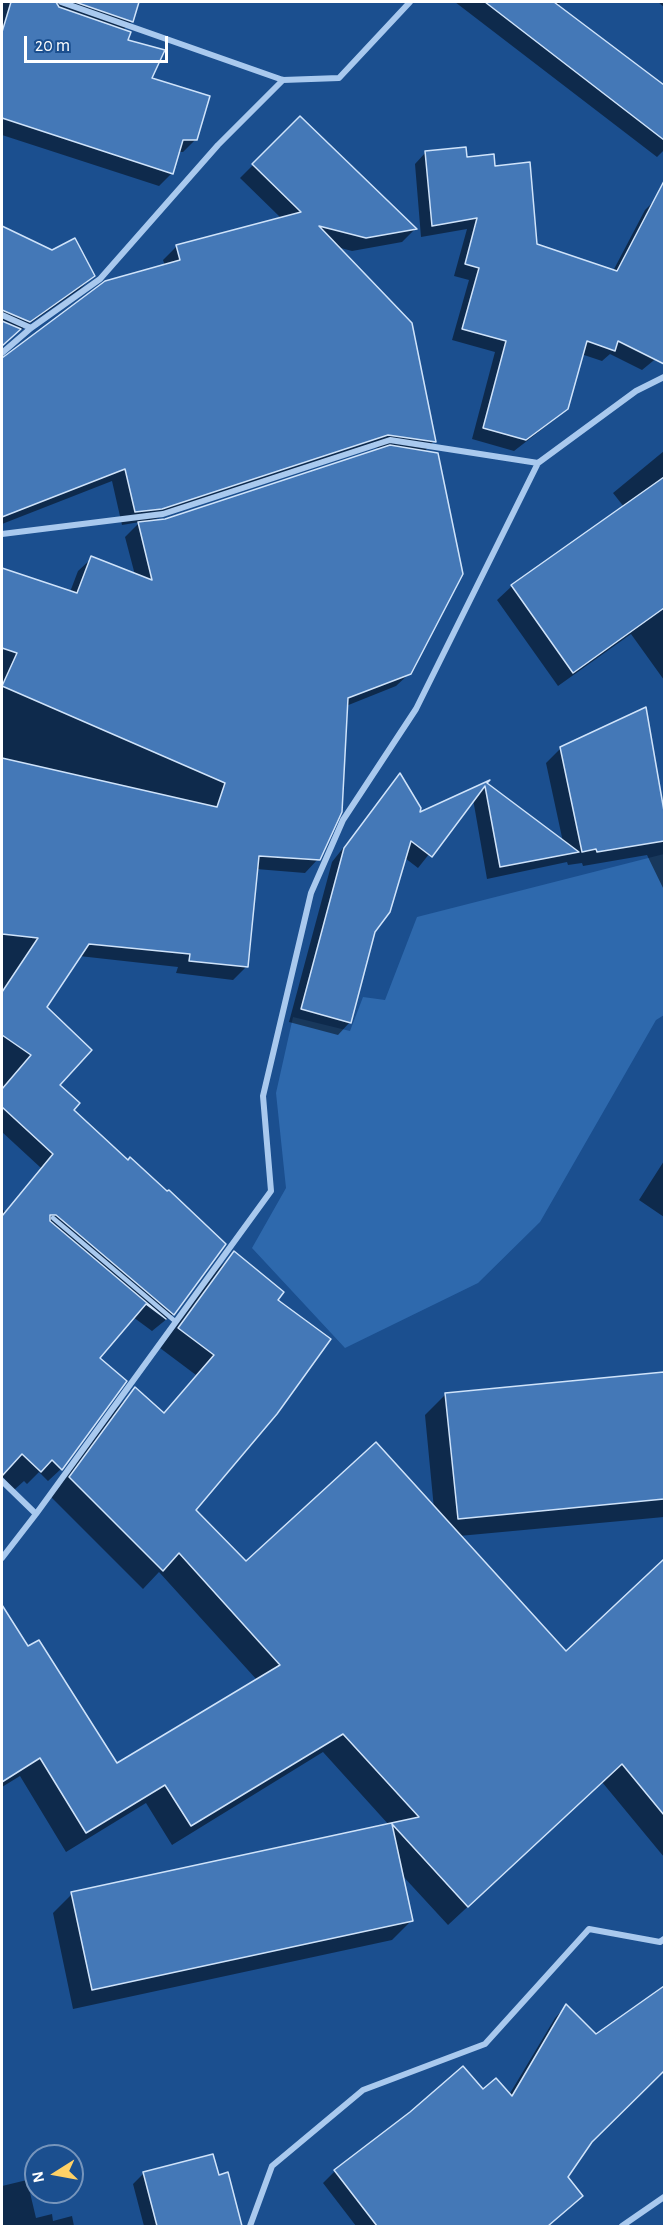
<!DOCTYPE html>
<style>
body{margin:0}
#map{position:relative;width:666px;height:2228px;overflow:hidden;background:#1b4f8f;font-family:"Alegreya Sans",sans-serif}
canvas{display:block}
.frame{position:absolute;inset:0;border:3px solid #fff;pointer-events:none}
.north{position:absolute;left:24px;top:2144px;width:60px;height:60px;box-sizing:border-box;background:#1b4f8f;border:2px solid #7695bc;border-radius:50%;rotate:259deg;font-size:16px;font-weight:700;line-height:24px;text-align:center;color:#fff}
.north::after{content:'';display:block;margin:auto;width:21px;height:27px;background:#ffd166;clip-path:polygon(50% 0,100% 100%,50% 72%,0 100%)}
.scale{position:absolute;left:24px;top:36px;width:144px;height:27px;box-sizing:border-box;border:3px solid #fff;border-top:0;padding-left:8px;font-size:18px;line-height:21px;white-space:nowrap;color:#fff;-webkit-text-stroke:4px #1b4f8f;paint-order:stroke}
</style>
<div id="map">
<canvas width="666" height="2228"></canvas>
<div class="frame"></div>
<div class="north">N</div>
<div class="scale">20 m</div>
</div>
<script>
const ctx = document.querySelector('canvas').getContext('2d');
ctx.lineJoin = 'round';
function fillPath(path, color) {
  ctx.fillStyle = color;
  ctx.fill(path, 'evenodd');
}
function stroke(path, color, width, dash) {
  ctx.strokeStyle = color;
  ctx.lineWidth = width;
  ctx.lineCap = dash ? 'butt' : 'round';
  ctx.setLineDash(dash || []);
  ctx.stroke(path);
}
fillPath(new Path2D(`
 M664 854V1015L656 1020 540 1222 478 1283 345 1348 252 1248 286 1188 276 1093 293 1017 350 1031 363 997 385 1000 417 917Z`), '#2e69ad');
fillPath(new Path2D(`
 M2 2H138L132 21 122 31 127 41 150 79 196 139 183 152H178L172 173 159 186 2 135Z
 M455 2H561L557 6 664 87V150L657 157Z
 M658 2H664V7Z
 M300 118 415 229 402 242 352 251 337 247 434 441 424 452 410 673 396 686 346 706 318 859 305 873 256 869 246 967 233 980 176 973 178 967 79 956 45 1007 57 1085 173 1314 152 1331 133 1317 98 1358 125 1381 61 1469 48 1481 39 1472 27 1484 24 1481 14 1490 2 1476V1208L5 1212 41 1168 2 1132V569L70 592 78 571 92 558 135 575 125 537 140 522 122 525 112 481 2 524V358H6L165 266 163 260 177 246 281 218 240 178ZM374 447 384 449 165 520 149 521Z
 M426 152 465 159 494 167 536 245 613 271 645 210 656 199 664 203V352L642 370 610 354 602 361 581 354 566 408 554 420 514 451 472 439 495 352 452 340 469 280 454 276 467 229 421 237 415 164Z
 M2 227 93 276 80 289 15 334 2 346Z
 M664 451V680L631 634 558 686 497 600 512 586 624 507 613 493Z
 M645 710 664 820V890L647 855 583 866 582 863 568 865 567 862 487 879 473 799 418 868 405 858 374 931 350 1022 338 1035 289 1022 332 862 400 776 417 815 485 783 563 842 546 763 560 749Z
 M664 1161V1217L639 1200Z
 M234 1253 276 1300 194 1510 246 1563 434 1509 425 1415 446 1394 664 1373V1517L459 1536 566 1653 664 1561V1857L602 1782 448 1925 401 1874 411 1921 392 1940 73 2009 53 1913 72 1894 389 1825 323 1752 172 1845 146 1803 66 1852 20 1776 2 1787V1662L77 1704 117 1765 257 1680 159 1572 143 1589 51 1497 116 1409 135 1389 163 1414 196 1375 160 1348 215 1272Z
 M664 1988V2069L591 2142 566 2178 581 2196 548 2226H356L323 2183 335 2171 483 2091 509 2095 555 2018 566 2006 596 2036Z
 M144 2173 218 2176 239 2222 234 2226H144L133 2184Z
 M27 2180 36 2218 52 2214 53 2221 72 2216 74 2226H2V2186Z`), '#0007');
const building = new Path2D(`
 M11 2H56L59 7 131 32 128 40 165 50 152 78 210 96 197 140H183L173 174 2 118V32Z
 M75 2H139L133 22Z
 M485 2H554L664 85V140Z
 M300 116 417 229 366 238 319 226 412 323 436 442 388 435 162 509 135 512 125 469 2 517V358L105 281 180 260 176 245 301 212 252 164Z
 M466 147 467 157 494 154 495 166 530 162 537 244 617 271 664 181V364L618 341 615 351 587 341 568 409 526 440 483 428 506 341 462 329 479 268 465 264 477 218 432 226 425 151Z
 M2 226 52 250 75 238 95 276 30 322 2 310Z
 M2 321 21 329 2 346Z
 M390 445 438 453 463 574 411 674 348 698 342 812 320 860 259 856 248 967 189 961 190 954 89 944 47 1007 92 1050 60 1085 80 1103 74 1110 128 1160 130 1157 167 1191 169 1190 226 1244 174 1315 56 1215H50V1221L166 1319 146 1304 100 1358 127 1381 62 1470 52 1460 41 1472 22 1454 2 1476V1216L53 1154 2 1107V1089L31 1055 2 1035V992L38 938 2 934V758L217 807 225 783 2 686 17 653 2 648V568L77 593 91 556 152 580 138 522 165 519Z
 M664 477V608L573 673 511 585Z
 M646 707 664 811V841L597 852 596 849 582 852 560 747Z
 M400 773 421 808 420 812 490 780 487 783 579 852 500 867 485 786 432 857 411 841 390 912 375 932 351 1023 301 1009 344 848Z
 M234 1251 284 1292 278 1300 331 1339 277 1414 196 1510 246 1561 376 1442 566 1651 664 1559V1815L622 1764 468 1907 392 1824 413 1921 92 1990 71 1892 419 1817 343 1734 191 1826 165 1785 86 1833 40 1758 2 1782V1605L28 1646 39 1640 117 1763 280 1665 179 1553 163 1571 69 1477 135 1387 164 1413 214 1355 178 1328Z
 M664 1372V1499L458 1519 445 1393Z
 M664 1986V2071L592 2142 568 2177 583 2196 548 2226H377L334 2170 410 2112 463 2066 483 2089 496 2078 512 2096 566 2004 596 2034Z
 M213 2154 219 2175 228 2172 242 2226H157L143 2172Z`);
fillPath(building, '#4478b7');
stroke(building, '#cfe3fa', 1.5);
stroke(new Path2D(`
 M53 1218 176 1322`), '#a9c9ee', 4.5);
stroke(new Path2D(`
 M61 2 283 80 339 78 410 2
 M2 315 31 328
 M2 353 31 328 100 279 218 145 283 80
 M2 534 163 514 390 440 538 463
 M2 1481 36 1514
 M2 1558 36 1514 271 1191 263 1096 311 893 343 820 416 709 538 463 636 391 664 377
 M250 2226 272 2166 363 2090 485 2044 589 1929 660 1942 664 1939
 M622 2226 664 2197`), '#a9c9ee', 6);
</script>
